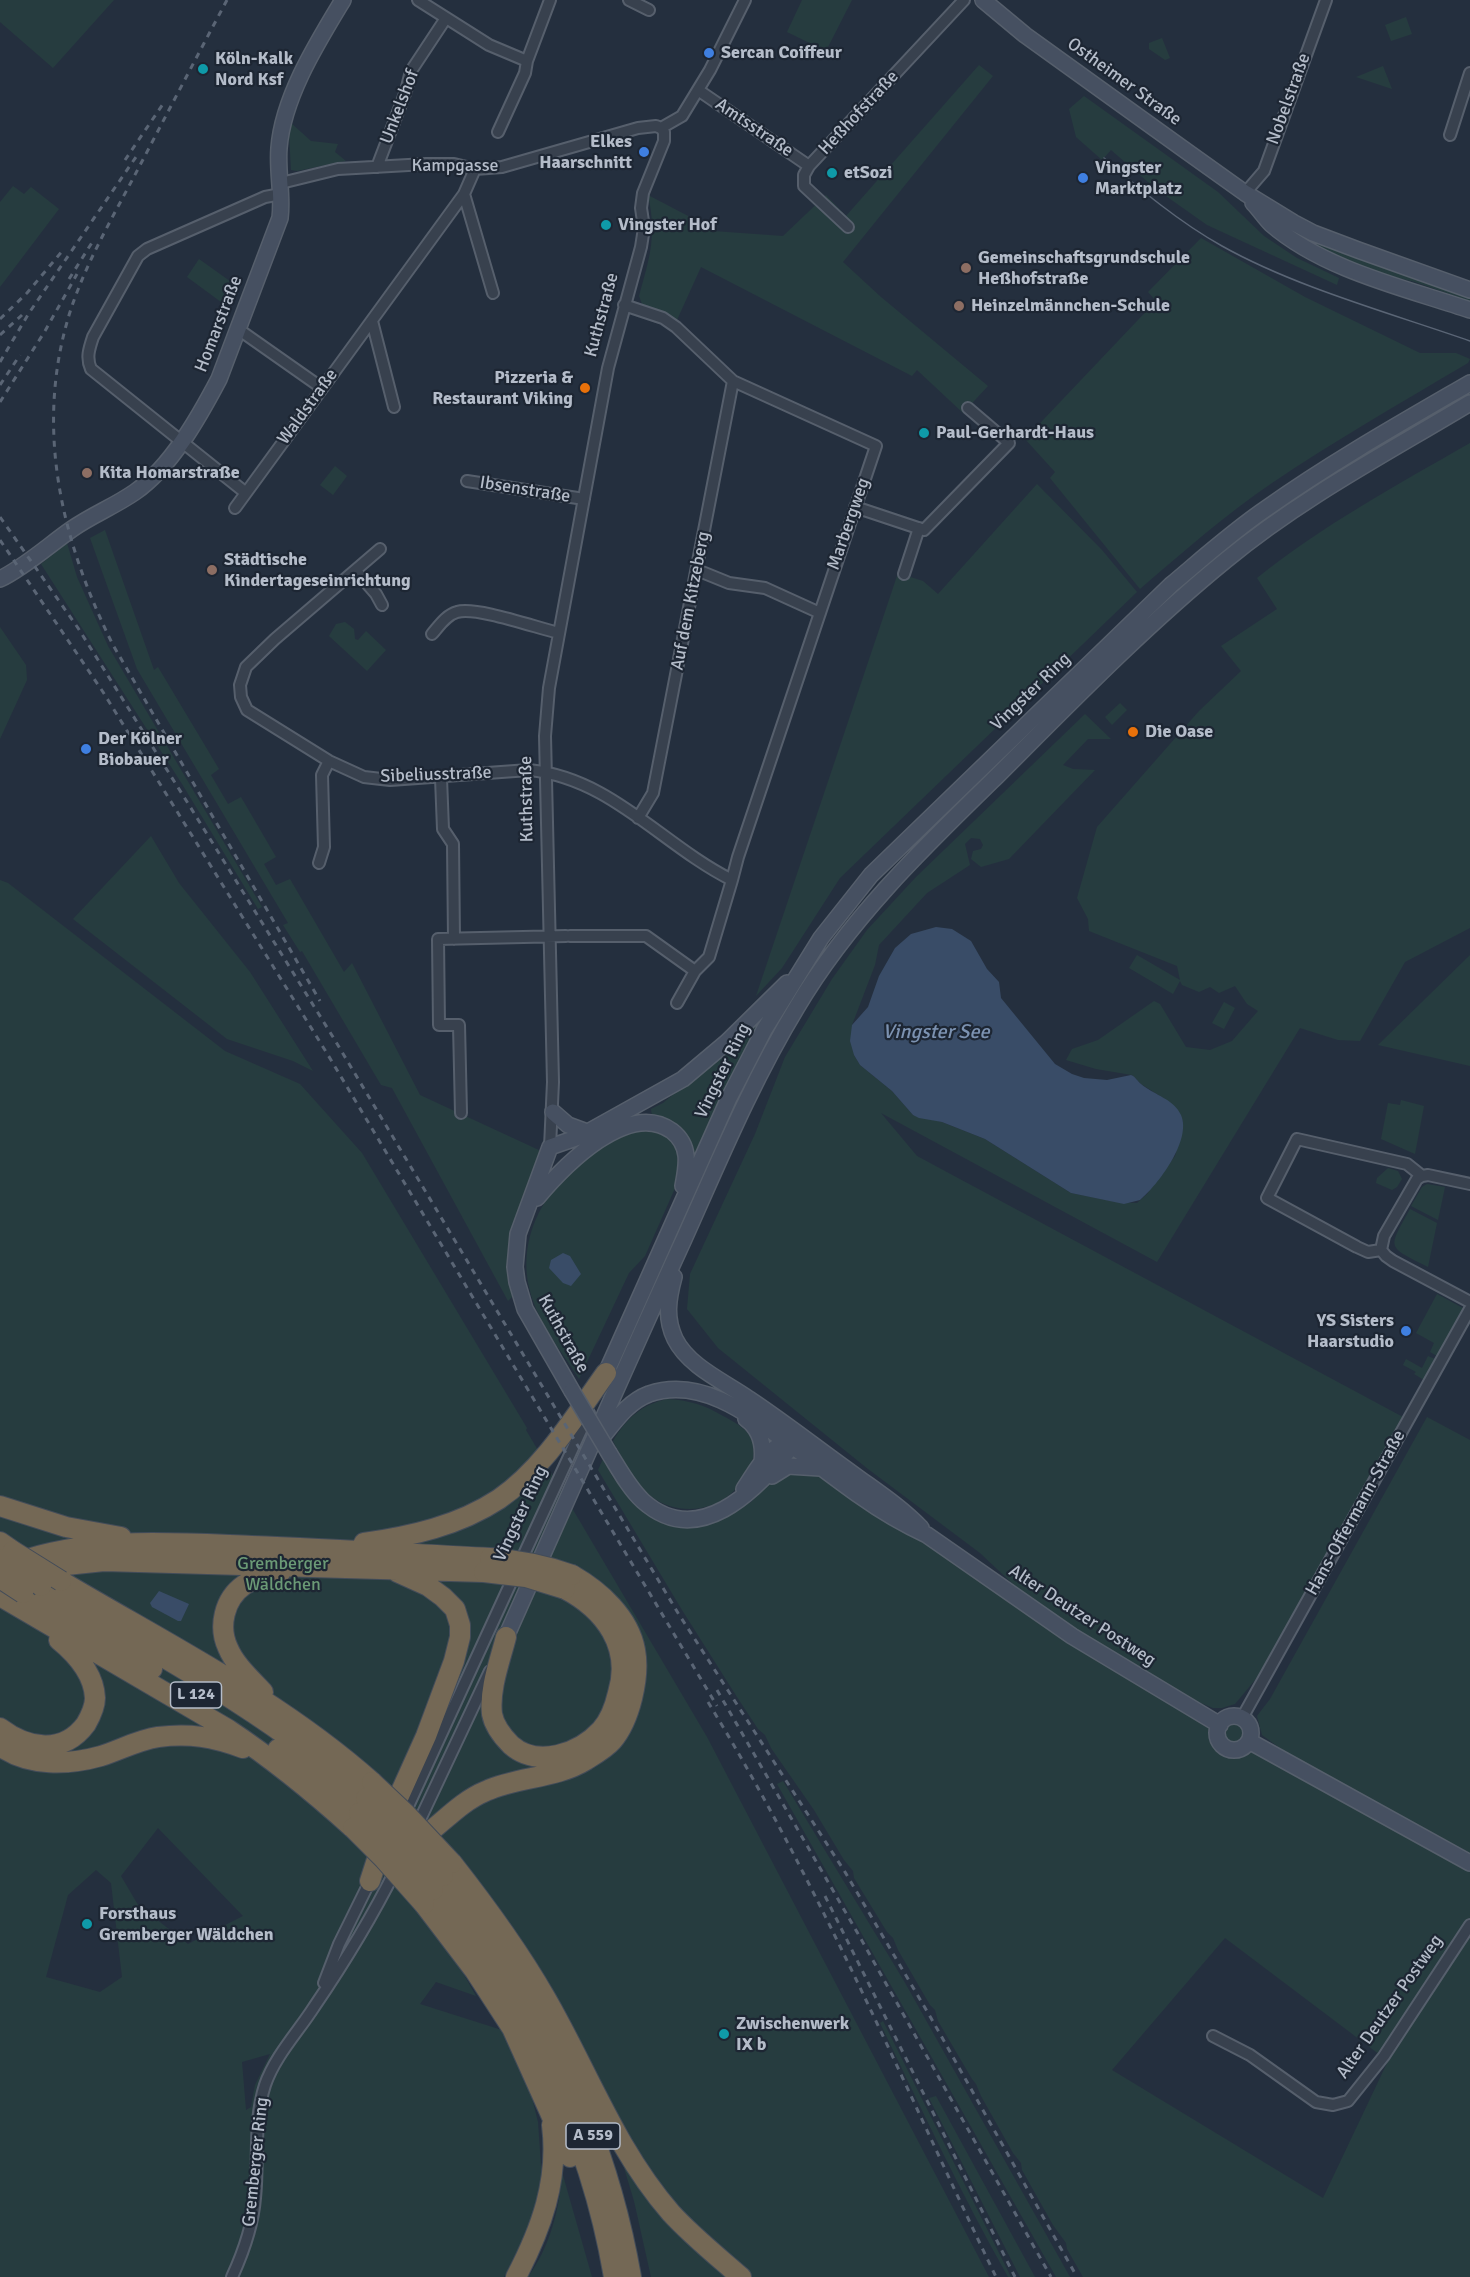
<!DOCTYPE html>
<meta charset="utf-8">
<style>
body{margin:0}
canvas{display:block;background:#242f3e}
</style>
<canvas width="1470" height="2277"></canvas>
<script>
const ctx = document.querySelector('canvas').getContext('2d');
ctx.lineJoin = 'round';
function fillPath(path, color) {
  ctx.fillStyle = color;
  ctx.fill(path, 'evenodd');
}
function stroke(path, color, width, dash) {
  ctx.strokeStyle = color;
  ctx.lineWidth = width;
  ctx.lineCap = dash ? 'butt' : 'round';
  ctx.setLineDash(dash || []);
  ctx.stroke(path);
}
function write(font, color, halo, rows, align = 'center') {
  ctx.font = font + ' Signika,sans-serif';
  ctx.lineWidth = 4.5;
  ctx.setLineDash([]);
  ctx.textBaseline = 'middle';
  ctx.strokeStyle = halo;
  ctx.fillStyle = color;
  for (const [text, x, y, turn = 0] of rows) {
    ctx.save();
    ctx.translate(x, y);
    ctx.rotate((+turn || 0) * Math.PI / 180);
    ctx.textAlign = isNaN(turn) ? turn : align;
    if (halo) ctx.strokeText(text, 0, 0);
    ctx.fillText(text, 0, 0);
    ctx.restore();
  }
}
fillPath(new Path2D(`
 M0 0H114L53 68 0 22Z
 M802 0H852L826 51 787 32Z
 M1406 17 1412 34 1391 41 1385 25Z
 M1162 38 1170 58 1165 60 1149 49V43Z
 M979 65 993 76 843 262 881 297 988 386 963 413 917 370 912 376 701 267 677 320 642 304 639 296C650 257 657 235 648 195L713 229V231L783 236 826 195 846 216Z
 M1383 66 1392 89 1356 77Z
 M1084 96 1218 192 1264 236 1297 258 1339 278 1337 285 1207 225 1156 189 1111 150 1102 160 1076 137 1069 109Z
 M291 123 311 141 338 144 335 152 346 161 297 171 291 170 289 134Z
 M13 186 24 194 31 187 59 209 0 287V202Z
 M1293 232 1470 295V301L1415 282 1374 272 1330 255Z
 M1201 238 1305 297 1420 353H1456L1470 359 1468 363C1402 402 1336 440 1272 483 1226 514 1183 552 1140 589L1050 478 1055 472 1025 439 1156 301 1148 292Z
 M199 259 234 284 221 302 187 277Z
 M1470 443V928L1405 962 1360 1041 1338 1040 1300 1028 1157 1262 881 1113 917 1156 1403 1417 1260 1674 1235 1704 1222 1708H1213L1191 1699 1078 1630 1015 1586 980 1553 868 1469 718 1348 687 1309 690 1274 755 1134 785 1057 832 979 867 930 916 877 1085 714 1111 739H1088L1063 765 1073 769 1095 770 1009 859 981 867 971 859 973 851 981 849 983 845 980 839 971 838 965 844 970 865 927 893 879 945 875 965 852 1025 854 1055 860 1065 892 1091 913 1115 942 1122 985 1139 1071 1193 1116 1202 1137 1203 1147 1194 1175 1156 1183 1128V1122L1178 1111 1163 1098 1141 1084 1132 1075 1096 1069 1066 1060 1072 1049 1098 1040 1154 1001 1160 1004 1186 1047 1210 1050 1232 1041 1258 1011 1247 1004 1235 986 1219 993 1210 987 1199 992 1182 985 1180 981 1173 994 1129 968 1137 955 1180 980 1177 966 1089 931 1088 919 1077 898 1097 827 1199 711 1241 671 1221 646 1277 609 1257 578C1323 525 1397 485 1470 443Z
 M335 466 347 476 333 495 320 485Z
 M1037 484 1102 550 1137 592 840 878 782 968 756 996 898 573 923 581 938 594Z
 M105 530 154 670 158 667 219 769 211 775 228 804 241 797 276 857 264 864 276 885 290 879 344 972 352 963 420 1095 541 1151 513 1296 508 1301 392 1088 381 1085 302 951 300 952 283 925 288 923 137 669 90 538Z
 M67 543 77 577 108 646 262 907 258 909 182 784 41 564Z
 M345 622 354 629 355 639 358 640 366 631 386 650 367 671 329 636 336 624Z
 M0 627 26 665 27 680 0 739Z
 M1120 703 1127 710 1112 725 1105 717Z
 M151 836 179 883 250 972 313 1071 293 1061 227 1039 73 919Z
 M0 880 8 883 225 1051 300 1084 362 1153 527 1428 526 1430 707 1737 989 2277H751L699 2233 652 2180 584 2061 551 1986 514 1930 454 1957 476 1996 436 1982 420 2004 505 2031 526 2074 538 2122 542 2180 533 2219 504 2277H0ZM158 1828 243 1916 188 1944 138 1905 121 1876ZM96 1870 111 1883 122 1977 100 1992 46 1977 68 1895ZM270 2054 255 2085 251 2107 246 2110 242 2062Z
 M1470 955V1066L1378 1045Z
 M1224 1002 1235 1008 1224 1029 1212 1023Z
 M767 1010 695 1157 691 1156 652 1117 651 1109 663 1103 731 1046Z
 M1401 1100 1424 1106 1415 1154 1381 1139 1388 1103 1400 1105Z
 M640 1128 663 1130 680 1149V1177L645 1256 629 1273 579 1379C562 1352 538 1323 530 1291 511 1216 574 1152 640 1128Z
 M1388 1168 1398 1171 1402 1179 1397 1187 1392 1190 1376 1183 1377 1178Z
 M1427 1184 1445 1187 1438 1220 1411 1206 1422 1187Z
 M1410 1209 1437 1223 1428 1267C1387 1246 1387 1250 1410 1209Z
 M1437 1294 1463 1308 1437 1356 1430 1352 1434 1343 1416 1333Z
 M1428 1356 1435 1359 1424 1380 1414 1374 1416 1372 1403 1365 1406 1359 1422 1368Z
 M667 1399C688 1400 705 1405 723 1416 731 1420 740 1425 746 1431 769 1457 736 1499 709 1506 690 1512 668 1509 652 1497 634 1485 623 1459 613 1441 627 1418 641 1405 667 1399Z
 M1427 1417 1470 1440V1853L1288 1754 1262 1735 1257 1716 1270 1699Z
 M603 1459 614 1479 641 1506 656 1517 723 1516 751 1502 772 1480 785 1471 823 1474 867 1507 1206 1724C1210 1730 1211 1739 1215 1745 1225 1758 1237 1751 1250 1752 1260 1753 1269 1758 1277 1762L1470 1871V2277H1083L1067 2249 1066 2243 1053 2225 1022 2170 1021 2163 1013 2153 981 2096 976 2084 972 2079 938 2021 935 2010 930 2005 898 1950 893 1938 887 1932 854 1878 853 1871 844 1860 814 1810 771 1748 765 1735 758 1729 737 1697 682 1610 598 1470ZM1225 1938 1388 2061 1323 2198 1112 2070Z
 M1222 1732a12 12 0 1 1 24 0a12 12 0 1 1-24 0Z
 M783 1781 904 1981 1070 2277H1056L777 1784Z
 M883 2021 1011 2277H1008C961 2194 921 2108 880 2023Z
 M936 2096 1035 2277H1020L929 2098Z
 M619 2151 735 2277H651L634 2201Z
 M562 2172 592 2277H528C550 2247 560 2208 562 2172Z`), '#263c3f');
fillPath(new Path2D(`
 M936 927 952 929 971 941 987 969 999 982 1001 998 1055 1064 1072 1074 1084 1078 1107 1080 1131 1075C1136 1077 1137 1081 1141 1084 1154 1095 1174 1099 1181 1115 1192 1140 1158 1185 1140 1200L1124 1204 1071 1193 985 1139 942 1122 919 1118 913 1115 892 1091 860 1065 854 1055 850 1041 852 1025 868 1007 879 976 895 948 911 934Z
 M563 1253 570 1256 581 1274 571 1286 563 1283 549 1268 551 1260Z
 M159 1591 189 1604 181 1621H178L152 1607 150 1603Z`), '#394c67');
const street = new Path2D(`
 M418 0 489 45 527 61
 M629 0 649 10
 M698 90 809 166
 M661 128 682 116 710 70 745 0
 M498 132 525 73 527 61 550 0
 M1450 135 1470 73
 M377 167 406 91 411 71 446 18
 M281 183 338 169 426 164H454L475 169 502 167 638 128 656 126 661 128
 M1245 193 1264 171 1326 0
 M464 194 493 293
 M848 227 804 186V175L809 166 964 0
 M372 321 394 407
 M238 329 322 388
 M467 481 584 499
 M246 493 91 369C86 358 89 349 93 337L138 256 147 249 265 197 281 194
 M855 507 924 530 1009 443 968 408
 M235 508 464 194 475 169
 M380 549 275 639 246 667 240 685 241 697 247 710 329 761 364 777 390 780 529 770C611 778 662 845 732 880L738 857 876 446 733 381 676 327 663 318 624 305
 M697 570 729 583 765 588 820 613
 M356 571 376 594 382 605
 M904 574 919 528
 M432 634C439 626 446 615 457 612 476 606 537 628 559 633
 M441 778 443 829 453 844 454 939
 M638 818 653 793 733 381
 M319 863 324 847 322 775 329 761
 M570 936H646L695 971
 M677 1003 695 971 709 957 732 880
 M461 1113 459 1025H439L438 939 566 936
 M550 1147 553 1082 545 736 549 688 608 368 641 247 644 228 641 208 643 193 664 141V132L661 128
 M1422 1176 1417 1179 1384 1236 1381 1250 1386 1256 1393 1261 1470 1302
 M1422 1176 1428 1175 1470 1184
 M1381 1250 1368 1252 1357 1247 1267 1198 1297 1139 1407 1164 1422 1176
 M1242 1718 1470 1309
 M404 1815 589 1413
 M416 1828 490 1671
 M324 1983 339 1944 372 1877
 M1213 2036 1250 2055 1316 2102 1333 2105 1348 2101 1384 2056 1470 1925
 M232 2277C243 2253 253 2225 255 2198 259 2160 253 2122 265 2085 275 2056 298 2032 314 2007 344 1963 372 1917 396 1869`);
const secondary = new Path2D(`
 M983 0 1025 35 1182 148 1245 193 1294 223 1313 233 1358 250 1470 290
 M1253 203C1259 209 1265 218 1271 224 1324 270 1405 288 1470 310
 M0 579C25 567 49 545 72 529 92 515 115 506 135 492 171 467 199 417 219 379L280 218C283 195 277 172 279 148 283 97 317 43 343 0
 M553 1112 568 1125 587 1132
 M550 1147 579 1137 683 1079 727 1042 787 983
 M550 1147 518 1234 515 1267 517 1282 525 1309 572 1391
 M537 1198C563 1167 628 1099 672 1131 691 1146 687 1165 683 1186
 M674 1277C668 1299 665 1318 675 1339 689 1367 725 1382 749 1399 785 1423 818 1449 853 1474 876 1491 901 1507 921 1528
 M606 1373 729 1098 764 1030 821 938 871 875 1171 585C1202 559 1233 531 1267 508 1332 462 1401 423 1470 383
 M746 1419C760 1429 764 1445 762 1462
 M602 1437C616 1420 628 1402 649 1394 701 1376 750 1415 789 1444 813 1461 836 1479 860 1496 881 1511 903 1524 927 1535L1072 1636 1220 1725
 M609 1453C619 1469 629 1488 643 1501 698 1550 755 1491 789 1450L791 1445 790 1437
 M772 1476 788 1466 820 1468
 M744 1489C757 1470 769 1444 793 1440
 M506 1637C565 1505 623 1372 684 1239 719 1161 752 1081 797 1007 849 919 924 847 997 776 1071 702 1145 626 1226 560 1301 498 1387 453 1470 403
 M1217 1733a17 17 0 1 1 34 0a17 17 0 1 1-34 0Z
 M1249 1741 1470 1863`);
const highway = new Path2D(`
 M0 1506 66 1527 121 1537
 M0 1542 13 1551
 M364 1543C411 1536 458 1526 499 1499 544 1468 575 1416 606 1373
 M16 1563C90 1536 175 1543 252 1546 331 1549 411 1554 490 1558
 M32 1574 66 1565 104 1561 484 1572
 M61 1581C167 1644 280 1700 372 1782
 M41 1586C152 1651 268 1712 366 1798
 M23 1593 152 1669
 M0 1596 229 1730C274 1760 312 1791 353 1828
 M506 1637C500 1661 489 1689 492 1714 494 1725 503 1737 511 1745 537 1768 579 1754 601 1730 610 1720 615 1706 618 1693 632 1647 605 1610 565 1589
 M263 1692C251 1679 235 1665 228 1648 218 1627 224 1599 244 1585 254 1578 269 1576 280 1573
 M0 1728C28 1749 63 1755 86 1724 90 1717 95 1706 95 1698 94 1674 76 1654 59 1640
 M0 1746C29 1767 69 1765 101 1756 120 1750 138 1740 158 1737 190 1733 213 1737 243 1748
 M278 1749 302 1765 359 1813
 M413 1844C439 1828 457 1803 486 1791 519 1776 555 1779 586 1760 594 1755 606 1748 612 1741 630 1720 640 1677 635 1650 629 1617 600 1591 572 1575
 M452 1863C485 1905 518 1950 545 1997 587 2069 615 2149 671 2213 692 2236 717 2256 741 2277
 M443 1876C462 1901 484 1925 501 1952 565 2051 611 2161 631 2277
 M370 1881 394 1807 426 1736 454 1661 460 1637V1625L455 1609 443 1597 428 1586 397 1572
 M433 1890C525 2002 590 2134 614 2277
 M424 1904 475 1971 512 2028 570 2157
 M516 2277C541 2229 559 2181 552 2125`);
stroke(street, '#565f6c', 14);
stroke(secondary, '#565f6c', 18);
stroke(highway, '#434c59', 22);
stroke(street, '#38414e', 10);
stroke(secondary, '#465061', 15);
stroke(highway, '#746855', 20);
stroke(new Path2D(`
 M1104 158C1141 190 1179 222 1222 246 1295 287 1390 313 1470 341`), '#5a6575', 1.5);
stroke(new Path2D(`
 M227 0C197 56 168 112 138 169 114 215 86 262 70 312 34 427 61 540 113 645L320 1001
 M125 160 165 101
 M69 279 93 241
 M0 319 27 293 64 249
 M0 335 22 315
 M0 362 29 313 138 154
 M0 385 20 355
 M0 402 45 331 77 274
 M0 517 78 628 189 805 333 1037 678 1613 845 1872 931 2018 1077 2277
 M0 540 103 692 328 1055 717 1706
 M717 1690 857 1932 1051 2277
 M708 1702C820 1885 903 2084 996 2277
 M825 1896 1015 2277`), '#5a6575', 3, [6, 6]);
const secondaryBridge = new Path2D(`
 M572 1391 609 1453`);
const highwayBridge = new Path2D(`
 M13 1551 61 1581
 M490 1558C518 1560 545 1565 572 1575
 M0 1559 41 1586
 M484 1572 526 1577 565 1589
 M0 1578 23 1593
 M372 1782 406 1814 452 1863
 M366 1798 400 1829 443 1876
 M359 1813 393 1845 433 1890
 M353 1828 384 1859 424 1904`);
stroke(secondaryBridge, '#565f6c', 18, []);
stroke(highwayBridge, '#434c59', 22, []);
stroke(secondaryBridge, '#465061', 15);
stroke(highwayBridge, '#746855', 20);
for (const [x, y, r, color] of [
 [709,53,6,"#3f7fe0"],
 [203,69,6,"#0f9aa8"],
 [644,152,6,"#3f7fe0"],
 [832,173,6,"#0f9aa8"],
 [1083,178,6,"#3f7fe0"],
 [606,225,6,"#0f9aa8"],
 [966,268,6,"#8d6e63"],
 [959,306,6,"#8d6e63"],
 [585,388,6,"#e8710a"],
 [924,433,6,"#0f9aa8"],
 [87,473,6,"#8d6e63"],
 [212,570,6,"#8d6e63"],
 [1133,732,6,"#e8710a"],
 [86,749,6,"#3f7fe0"],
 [1406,1331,6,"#3f7fe0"],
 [87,1924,6,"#0f9aa8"],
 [724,2034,6,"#0f9aa8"]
]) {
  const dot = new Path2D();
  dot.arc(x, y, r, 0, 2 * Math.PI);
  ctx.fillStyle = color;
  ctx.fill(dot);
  stroke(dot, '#1d2633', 2);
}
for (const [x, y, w] of [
 [196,1695,51],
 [593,2136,54]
]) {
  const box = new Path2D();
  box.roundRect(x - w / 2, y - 13, w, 26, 4.5);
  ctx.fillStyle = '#1d2633';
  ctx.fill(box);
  stroke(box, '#b4bcc9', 1.5);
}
write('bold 16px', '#b4bcc9', null, [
 ["L 124",196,1695],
 ["A 559",593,2136]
]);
write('bold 18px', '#b4bcc9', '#1d2633', [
 ["Sercan Coiffeur",721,53],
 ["Köln-Kalk",215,59],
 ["Nord Ksf",215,80],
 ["Elkes",632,142,"right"],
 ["Haarschnitt",632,163,"right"],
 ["Vingster",1095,168],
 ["Marktplatz",1095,189],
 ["etSozi",844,173],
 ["Vingster Hof",618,225],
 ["Gemeinschaftsgrundschule",978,258],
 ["Heßhofstraße",978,279],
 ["Heinzelmännchen-Schule",971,306],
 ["Pizzeria &",573,378,"right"],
 ["Restaurant Viking",573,399,"right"],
 ["Paul-Gerhardt-Haus",936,433],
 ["Kita Homarstraße",99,473],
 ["Städtische",224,560],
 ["Kindertageseinrichtung",224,581],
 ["Die Oase",1145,732],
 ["Der Kölner",98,739],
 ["Biobauer",98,760],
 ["YS Sisters",1394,1321,"right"],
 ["Haarstudio",1394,1342,"right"],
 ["Forsthaus",99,1914],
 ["Gremberger Wäldchen",99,1935],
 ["Zwischenwerk",736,2024],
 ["IX b",736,2045]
], 'left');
write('18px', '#b4bcc9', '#1d2633', [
 ["Ostheimer Straße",1124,82,36],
 ["Nobelstraße",1289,99,-70],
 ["Unkelshof",400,107,-69],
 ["Heßhofstraße",859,113,-47],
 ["Amtsstraße",754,128,34],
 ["Kampgasse",455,166],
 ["Kuthstraße",602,315,-75],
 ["Homarstraße",219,324,-69],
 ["Waldstraße",308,407,-54],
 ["Ibsenstraße",525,490,9],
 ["Marbergweg",849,524,-71],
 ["Auf dem Kitzeberg",691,601,-79],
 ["Vingster Ring",1031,692,-44],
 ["Sibeliusstraße",436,775,-2],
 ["Kuthstraße",527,799,-91],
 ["Vingster Ring",723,1071,-64],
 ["Kuthstraße",563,1334,61],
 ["Hans-Offermann-Straße",1356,1513,-61],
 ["Vingster Ring",521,1514,-65],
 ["Alter Deutzer Postweg",1082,1616,33],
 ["Alter Deutzer Postweg",1390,2007,-55],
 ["Gremberger Ring",256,2162,-84]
]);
write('18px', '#6b9a76', '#1d2633', [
 ["Gremberger",283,1564],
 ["Wäldchen",283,1585]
]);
write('italic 20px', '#7c92b1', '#1d2633', [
 ["Vingster See",936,1033]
]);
</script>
